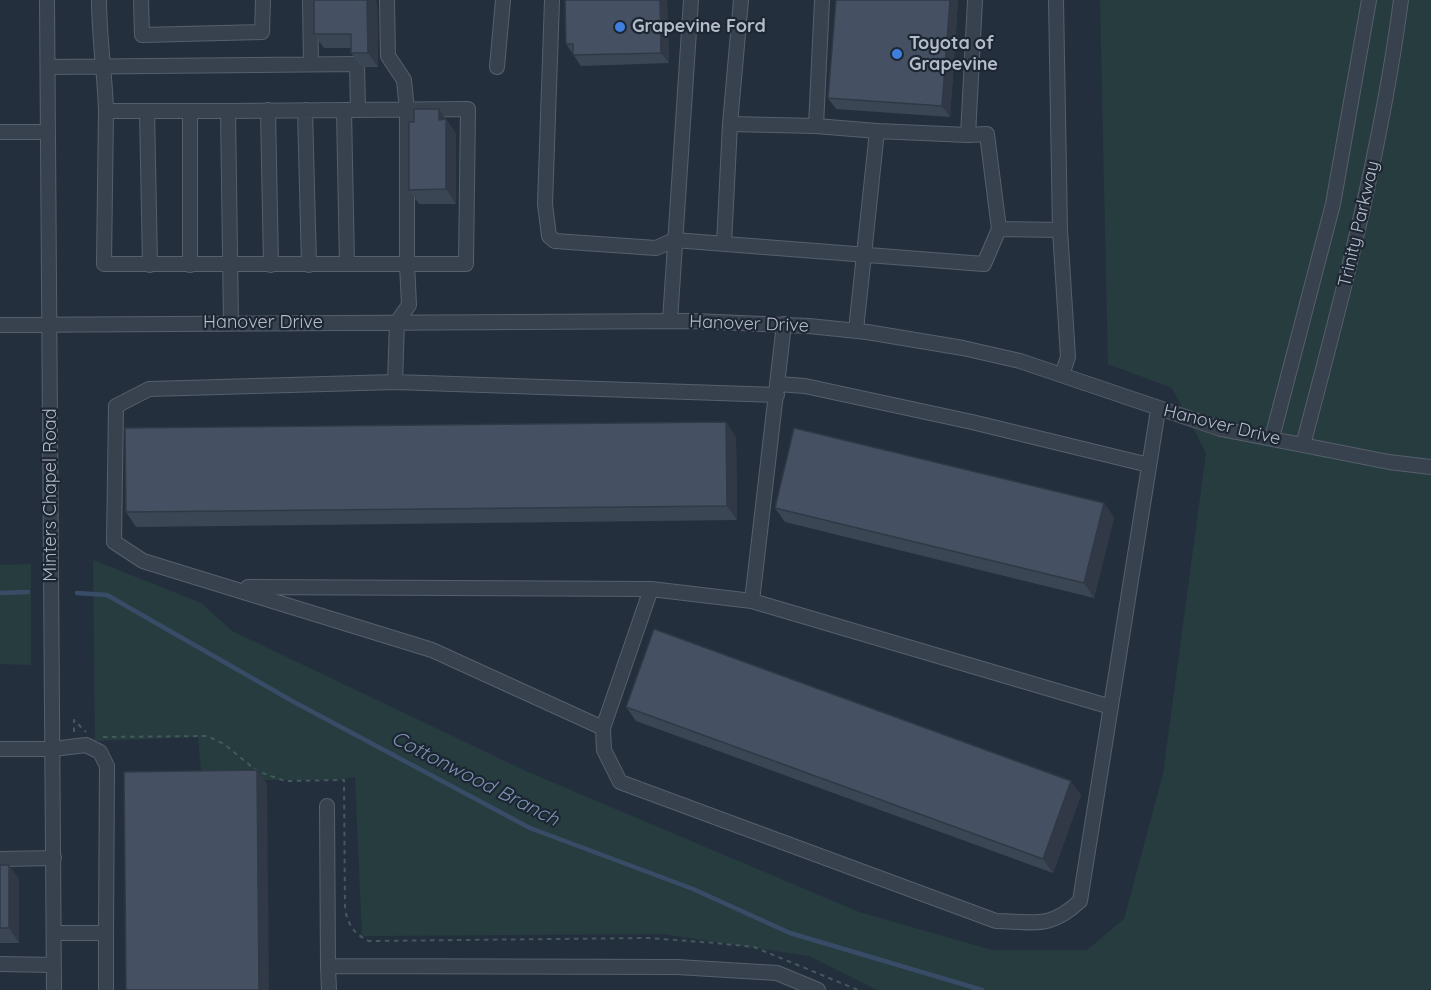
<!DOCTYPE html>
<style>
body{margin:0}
canvas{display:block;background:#242f3e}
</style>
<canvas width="1431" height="990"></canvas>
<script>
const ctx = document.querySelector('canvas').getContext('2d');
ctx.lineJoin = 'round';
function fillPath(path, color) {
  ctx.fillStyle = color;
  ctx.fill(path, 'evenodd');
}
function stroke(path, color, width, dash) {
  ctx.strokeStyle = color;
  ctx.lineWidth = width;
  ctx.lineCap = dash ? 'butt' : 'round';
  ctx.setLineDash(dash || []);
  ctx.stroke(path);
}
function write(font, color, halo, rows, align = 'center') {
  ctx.font = font + ' Quicksand,sans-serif';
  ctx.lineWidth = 4.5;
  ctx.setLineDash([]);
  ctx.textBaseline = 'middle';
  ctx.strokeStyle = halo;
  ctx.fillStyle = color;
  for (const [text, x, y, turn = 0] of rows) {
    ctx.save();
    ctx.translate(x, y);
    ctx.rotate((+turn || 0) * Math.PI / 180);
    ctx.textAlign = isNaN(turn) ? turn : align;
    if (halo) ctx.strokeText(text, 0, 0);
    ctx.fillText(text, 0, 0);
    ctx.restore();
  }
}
fillPath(new Path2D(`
 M1100 0H1431V990H877L809 956 663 934 362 936 355 777 335 780H202L198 737 95 741 93 560 201 603 232 631 528 772 859 912 992 950H1087L1124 919 1163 774 1206 453 1172 388 1108 364Z
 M31 564V665L0 664V565Z`), '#263c3f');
stroke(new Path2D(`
 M0 593 28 592
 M77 593 107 595 294 702 530 828 693 889 790 933 982 990`), '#394c67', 4.5);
const minor = new Path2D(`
 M47 0 54 990
 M99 0C99 38 105 74 106 111
 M141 0 142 35 262 32 263 0
 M310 0 311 64
 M552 0 545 204 549 236 555 241 656 248 674 240 984 264 999 229 987 134 968 135
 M741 0 730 124 816 126
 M822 0 816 126 877 131 856 330
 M1056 0 1060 230 1068 357 1062 375
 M48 67 357 64 358 110
 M497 67 503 0
 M268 110 271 265
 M305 110 309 265
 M344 110 347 264
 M147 111 150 265
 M190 111V265
 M228 111H106L104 264H407V110L404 80 388 56 387 0
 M877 131 968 135 975 0
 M0 132H48
 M999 229 1060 230
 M724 244 730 124
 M670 321 691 0
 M231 323 228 111 468 109 466 264H407L409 305 397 322 395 382 149 389 116 406 114 542 143 561 432 650 603 728 604 750 620 782 996 921C1035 922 1050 929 1080 901L1158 410
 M0 325 693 321 809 326 867 332 963 348 1020 361 1221 429 1389 462 1431 467
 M395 382 777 395
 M778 384 805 386 972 422 1149 465
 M1272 438 1333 204 1369 0
 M1303 445C1342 298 1381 152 1401 0
 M248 587 651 589
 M752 601 1111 707
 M603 728 651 589 752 601 784 324
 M0 749H53L86 745 100 752 107 766 106 933
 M327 806 328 966
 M0 859 54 858
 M54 933H106V990
 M0 964 54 965
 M329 990 328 966 677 967 777 973 818 990`);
stroke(minor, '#565f6c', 16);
stroke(new Path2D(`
 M74 732V720L86 732
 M103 737 207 736 224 744 257 771 285 781 344 780 345 910C349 926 354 934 369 941L648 938 715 943 754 947 858 990`), '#44595c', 2, [4.5, 4.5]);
stroke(minor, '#38414e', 14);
fillPath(new Path2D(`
 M314 0H375L377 3 378 67H361L351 53V48H324L314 34Z
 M667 0 669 63 581 66 566 44Z
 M958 0 950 117 836 109 828 98Z
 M439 109 456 134V204H419L409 190 414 122Z
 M736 437 737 520 136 527 126 512Z
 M1104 503 1114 518 1094 598 785 522 775 508Z
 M626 707 1081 795 1053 873 636 721Z
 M0 865 19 879V943H0Z`), '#3b4654');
fillPath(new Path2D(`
 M367 0H375L377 3 378 67 368 53Z
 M660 0H667L669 63 661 53Z
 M950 0H958L950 117 942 106Z
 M439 109 456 134V204L446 189 439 120Z
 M726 422 736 437 737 520 727 506Z
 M1104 503 1114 518 1094 598 1084 583Z
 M257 770 267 784 269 990H259Z
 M1071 781 1081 795 1053 873 1043 859Z
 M9 865 19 879V943L9 928Z`), '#303945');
const building = new Path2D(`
 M314 0H367L368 53H351V34H314Z
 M565 0H660L661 53 573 55V44H566Z
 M836 0H950L942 106 828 98Z
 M414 109H439V120L446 119V189L409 190V122H414Z
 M726 422 727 506 126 512 125 428Z
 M794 428 1104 503 1084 583 775 508Z
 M654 629 1071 781 1043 859 626 707Z
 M257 770 259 990H126L124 772Z
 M0 865H9V928H0Z`);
fillPath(building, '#455162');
stroke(building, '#303945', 1.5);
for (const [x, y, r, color] of [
 [620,27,6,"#3f7fe0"],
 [897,54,6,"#3f7fe0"]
]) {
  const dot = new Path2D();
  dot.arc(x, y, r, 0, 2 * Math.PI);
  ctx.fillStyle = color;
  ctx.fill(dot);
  stroke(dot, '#1d2633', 2);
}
write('bold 18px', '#b4bcc9', '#1d2633', [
 ["Grapevine Ford",632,27],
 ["Toyota of",909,44],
 ["Grapevine",909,65]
], 'left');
write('18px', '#b4bcc9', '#1d2633', [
 ["Trinity Parkway",1359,224,-77],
 ["Hanover Drive",263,323],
 ["Hanover Drive",749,324,2],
 ["Hanover Drive",1222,425,14],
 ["Minters Chapel Road",51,495,-90]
]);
write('italic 20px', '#7c92b1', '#1d2633', [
 ["Cottonwood Branch",475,779,27]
]);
</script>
